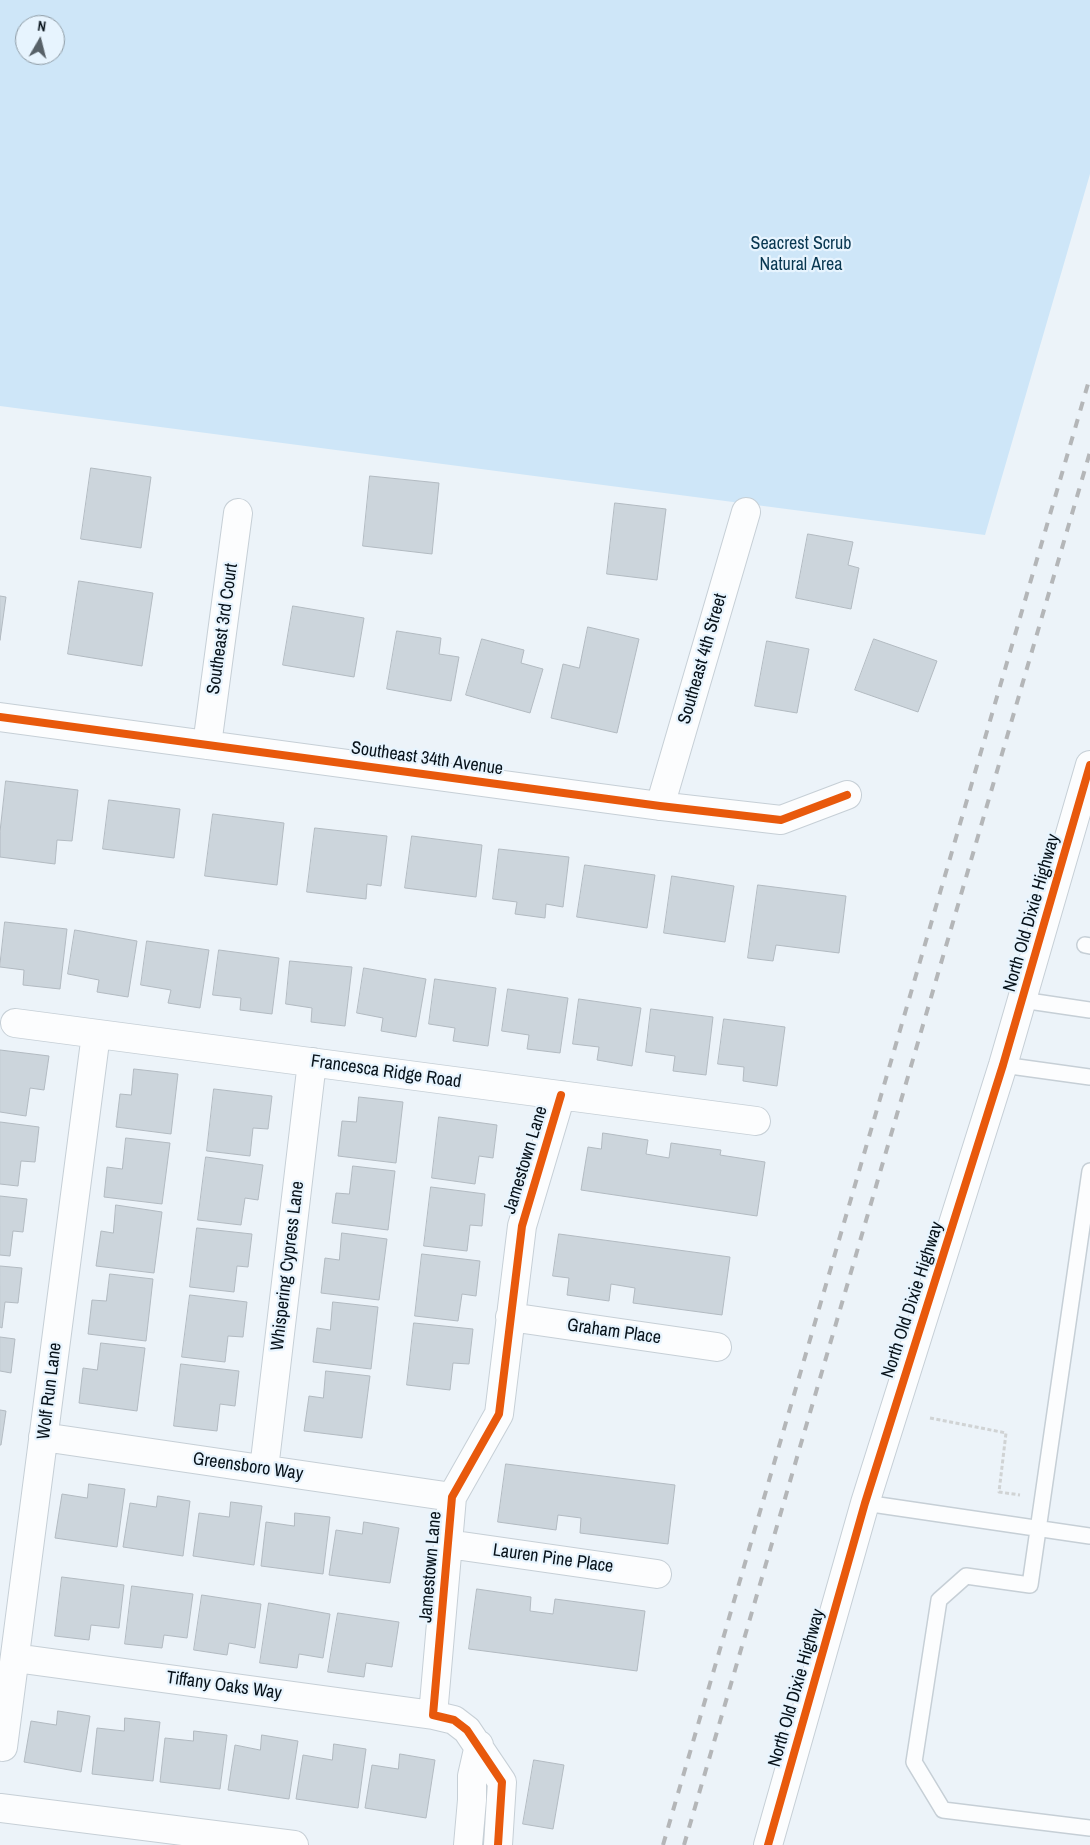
<!DOCTYPE html>
<style>
body{margin:0}
#map{position:relative;width:1090px;height:1845px;overflow:hidden;background:#ecf3f9;font-family:"Archivo Narrow",sans-serif}
canvas{display:block}
.north{position:absolute;left:15px;top:15px;width:50px;height:50px;box-sizing:border-box;background:#e7f4fe;border:1px solid #8d9aa3;border-radius:50%;rotate:8deg;font-size:14px;font-weight:700;line-height:20px;text-align:center;color:#07121a}
.north::after{content:'';display:block;margin:auto;width:18px;height:22px;background:#576168;clip-path:polygon(50% 0,100% 100%,50% 72%,0 100%)}
</style>
<div id="map">
<canvas width="1090" height="1845"></canvas>
<div class="north">N</div>
</div>
<script>
const ctx = document.querySelector('canvas').getContext('2d');
ctx.lineJoin = 'round';
function fillPath(path, color) {
  ctx.fillStyle = color;
  ctx.fill(path, 'evenodd');
}
function stroke(path, color, width, dash) {
  ctx.strokeStyle = color;
  ctx.lineWidth = width;
  ctx.lineCap = dash ? 'butt' : 'round';
  ctx.setLineDash(dash || []);
  ctx.stroke(path);
}
function write(font, color, halo, rows, align = 'center') {
  ctx.font = font + ' "Archivo Narrow",sans-serif';
  ctx.lineWidth = 4.5;
  ctx.setLineDash([]);
  ctx.textBaseline = 'middle';
  ctx.strokeStyle = halo;
  ctx.fillStyle = color;
  for (const [text, x, y, turn = 0] of rows) {
    ctx.save();
    ctx.translate(x, y);
    ctx.rotate((+turn || 0) * Math.PI / 180);
    ctx.textAlign = isNaN(turn) ? turn : align;
    if (halo) ctx.strokeText(text, 0, 0);
    ctx.fillText(text, 0, 0);
    ctx.restore();
  }
}
fillPath(new Path2D(`
 M0 0H1090V174L985 535 0 406ZM25 25H55V55H25Z`), '#cee6f8');
const building = new Path2D(`
 M91 468 151 477 141 548 81 539Z
 M370 476 439 483 432 554 363 546Z
 M615 503 666 509 657 580 607 574Z
 M808 534 853 542 848 565 859 568 851 609 796 598Z
 M79 581 153 593 142 666 68 654Z
 M0 596 6 597 0 640Z
 M293 606 364 618 354 677 283 665Z
 M588 627 639 639 617 733 551 718 563 664 579 668Z
 M397 631 441 638 439 654 459 657 451 701 387 689Z
 M482 639 524 650 521 663 543 669 530 713 466 695Z
 M874 639 937 661 918 712 855 690Z
 M767 641 809 649 797 713 755 706Z
 M6 781 78 790 72 841 57 840 55 864 0 857V832Z
 M109 800 180 809 174 858 103 849Z
 M213 814 284 823 277 885 205 876Z
 M315 828 387 836 381 886 367 884 366 899 307 892Z
 M412 836 482 845 476 897 405 888Z
 M499 849 569 857 563 907 546 904 545 918 515 914 517 902 493 899Z
 M585 865 655 875 647 928 577 917Z
 M672 876 734 886 725 942 664 933Z
 M758 885 846 896 839 953 776 945 773 961 748 958Z
 M5 922 67 929 60 989 23 985 24 970 0 967Z
 M75 930 137 941 128 997 97 992 99 980 68 974Z
 M147 941 209 950 200 1008 168 1003 171 990 141 985Z
 M219 950 279 958 272 1014 240 1010 241 998 213 995Z
 M290 961 352 967 345 1026 311 1022 312 1008 286 1004Z
 M364 968 426 979 416 1037 381 1031 383 1018 357 1013Z
 M435 979 496 988 488 1046 453 1041 455 1028 429 1024Z
 M508 989 568 998 560 1053 527 1049 529 1035 502 1031Z
 M579 999 641 1008 632 1066 597 1060 599 1047 573 1044Z
 M651 1009 713 1017 706 1075 673 1071 675 1056 646 1052Z
 M724 1019 785 1027 777 1086 743 1081 744 1067 718 1064Z
 M0 1050 49 1056 44 1090 30 1088 26 1116 0 1112Z
 M134 1069 178 1074 171 1134 116 1127 120 1094 131 1095Z
 M214 1089 272 1096 268 1129 253 1128 250 1156 207 1151Z
 M359 1097 403 1102 396 1163 338 1156 342 1121 356 1122Z
 M439 1117 497 1125 493 1158 479 1156 475 1184 432 1178Z
 M0 1122 39 1127 35 1162 21 1161 18 1186 0 1184Z
 M603 1133 648 1140 646 1154 669 1158 671 1143 721 1150 720 1155 765 1162 757 1216 581 1190 588 1147 601 1149Z
 M126 1138 170 1143 162 1204 104 1197 107 1167 122 1169Z
 M206 1157 263 1165 258 1200 245 1198 241 1225 198 1220Z
 M353 1166 395 1171 388 1230 332 1223 336 1193 349 1194Z
 M431 1187 485 1194 482 1226 470 1225 467 1251 424 1246Z
 M0 1196 27 1199 23 1232 13 1231 10 1256 0 1255Z
 M116 1205 162 1212 154 1273 96 1266 101 1231 113 1233Z
 M197 1228 252 1234 248 1267 237 1266 234 1292 190 1287Z
 M342 1233 387 1239 379 1300 321 1293 325 1258 339 1260Z
 M559 1234 730 1257 722 1315 633 1303 635 1288 611 1284 609 1301 567 1295 569 1278 553 1276Z
 M422 1254 480 1261 476 1296 462 1294 458 1321 415 1316Z
 M0 1266 22 1268 18 1303 5 1302 2 1328 0 1327Z
 M110 1274 153 1279 146 1341 88 1334 92 1300 106 1301Z
 M190 1295 247 1302 243 1337 228 1336 225 1362 182 1357Z
 M333 1302 378 1307 371 1369 313 1362 317 1328 330 1330Z
 M414 1323 473 1329 469 1364 453 1363 450 1390 407 1385Z
 M0 1337 15 1339 11 1373 0 1371Z
 M101 1343 145 1348 137 1411 79 1403 83 1368 97 1370Z
 M181 1364 239 1371 235 1406 220 1404 217 1431 174 1426Z
 M326 1371 370 1376 362 1438 304 1431 309 1396 323 1398Z
 M0 1410 6 1411 1 1445H0Z
 M506 1464 675 1485 668 1544 580 1533 581 1518 558 1515 556 1530 498 1522Z
 M89 1484 125 1489 117 1547 55 1538 62 1494 87 1498Z
 M158 1496 190 1501 183 1556 123 1547 130 1503 156 1507Z
 M231 1502 262 1506 254 1565 193 1556 199 1513 229 1517Z
 M295 1513 330 1517 323 1574 261 1566 266 1522 294 1526Z
 M364 1522 399 1528 390 1583 329 1575 336 1530 362 1534Z
 M62 1577 124 1585 119 1628 91 1625 89 1640 55 1636Z
 M132 1586 193 1594 187 1638 164 1635 162 1648 125 1644Z
 M477 1589 531 1597 530 1611 553 1614 555 1599 645 1611 637 1671 469 1649Z
 M202 1595 261 1604 255 1648 229 1643 227 1655 194 1650Z
 M269 1603 330 1614 323 1658 299 1654 297 1668 260 1663Z
 M338 1613 399 1622 392 1667 366 1663 364 1677 328 1672Z
 M58 1711 90 1716 81 1772 24 1762 31 1721 56 1725Z
 M125 1718 160 1722 153 1781 92 1774 97 1728 124 1731Z
 M194 1731 227 1735 220 1789 160 1782 165 1738 193 1741Z
 M262 1735 298 1741 289 1799 228 1790 235 1745 260 1750Z
 M334 1744 366 1749 358 1808 296 1799 303 1755 332 1760Z
 M400 1754 435 1760 426 1818 365 1808 372 1765 398 1769Z
 M534 1760 564 1765 553 1829 523 1824Z`);
fillPath(building, '#ccd5dc');
stroke(building, '#b2bac1', 1);
const service = new Path2D(`
 M1085 945 1090 946
 M1022 1000 1090 1010
 M1003 1065 1090 1077
 M1090 1171 1030 1585 966 1576 939 1600 914 1762 943 1810 1090 1828
 M865 1503 1090 1536`);
const minor = new Path2D(`
 M0 717 660 806 781 820 847 795
 M207 745 238 513
 M660 806 746 512
 M15 1023 756 1121
 M510 1317 717 1347
 M43 1437 452 1497
 M264 1469 312 1062
 M448 1544 657 1574
 M15 1658 433 1715
 M3 1747 96 1034
 M468 1845 472 1800V1776L479 1745
 M498 1845 502 1782 467 1730 454 1720 433 1715 452 1497 499 1414 522 1226 561 1095`);
const tertiary = new Path2D(`
 M0 1808 294 1845
 M768 1845 865 1503 1003 1065 1090 765`);
stroke(service, '#c6cfd6', 18);
stroke(minor, '#c6cfd6', 30);
stroke(tertiary, '#c6cfd6', 30);
stroke(new Path2D(`
 M930 1418 1006 1433 999 1492 1020 1495`), '#d0d3d4', 3, [4, 2.5]);
stroke(service, '#fcfdfe', 15);
stroke(minor, '#fcfdfe', 28);
stroke(tertiary, '#fcfdfe', 28);
stroke(new Path2D(`
 M663 1845 1090 377
 M684 1845 1090 452`), '#b4b6b8', 4, [9, 9]);
stroke(new Path2D(`
 M0 717 660 806 781 820 847 795
 M498 1845 502 1782 467 1730 454 1720 433 1715 452 1497 499 1414 522 1226 561 1095
 M768 1845 865 1503 1003 1065 1090 765`), '#e8590c', 8);
write('18px', '#083751', '#e7f4fe', [
 ["Seacrest Scrub",801,244],
 ["Natural Area",801,265]
]);
write('18px', '#07121a', '#e7f4fe', [
 ["Southeast 3rd Court",223,629,-82],
 ["Southeast 4th Street",703,659,-74],
 ["Southeast 34th Avenue",427,759,8],
 ["North Old Dixie Highway",1032,913,-74],
 ["Francesca Ridge Road",386,1072,8],
 ["Jamestown Lane",526,1160,-73],
 ["Whispering Cypress Lane",288,1266,-83],
 ["North Old Dixie Highway",913,1300,-72],
 ["Graham Place",614,1332,8],
 ["Wolf Run Lane",50,1391,-83],
 ["Greensboro Way",248,1467,8],
 ["Lauren Pine Place",553,1559,8],
 ["Jamestown Lane",431,1567,-85],
 ["Tiffany Oaks Way",224,1686,8],
 ["North Old Dixie Highway",797,1688,-74]
]);
</script>
